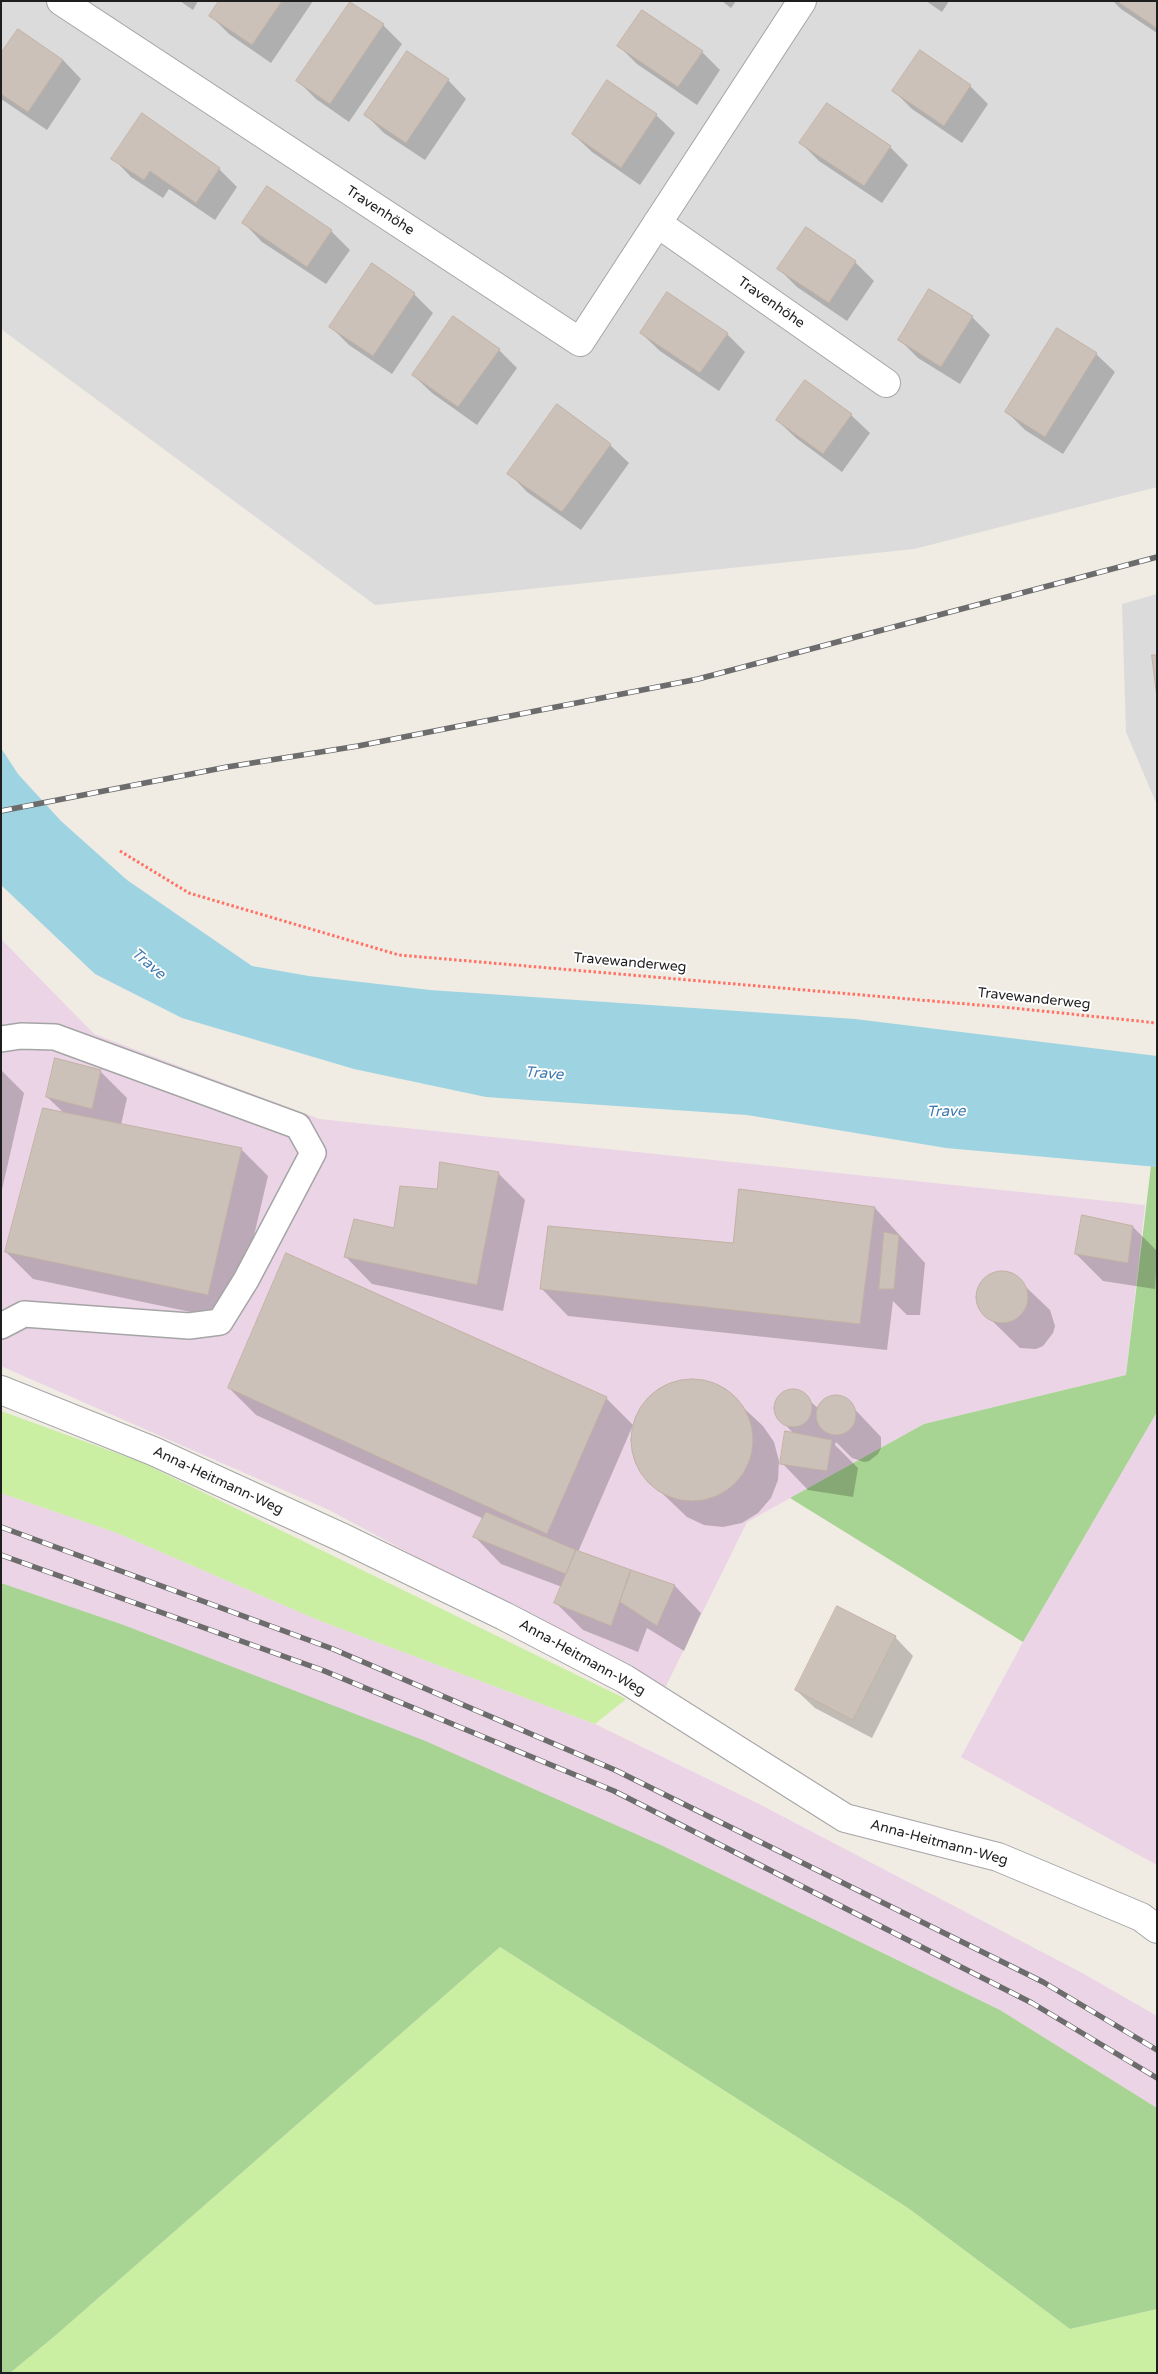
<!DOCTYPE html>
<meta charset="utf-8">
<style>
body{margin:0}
#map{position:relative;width:1158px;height:2374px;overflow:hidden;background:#f0ebe3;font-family:"Varela Round",sans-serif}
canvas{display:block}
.frame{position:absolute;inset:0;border:2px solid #1e1e1e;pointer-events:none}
</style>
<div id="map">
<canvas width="1158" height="2374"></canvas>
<div class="frame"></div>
</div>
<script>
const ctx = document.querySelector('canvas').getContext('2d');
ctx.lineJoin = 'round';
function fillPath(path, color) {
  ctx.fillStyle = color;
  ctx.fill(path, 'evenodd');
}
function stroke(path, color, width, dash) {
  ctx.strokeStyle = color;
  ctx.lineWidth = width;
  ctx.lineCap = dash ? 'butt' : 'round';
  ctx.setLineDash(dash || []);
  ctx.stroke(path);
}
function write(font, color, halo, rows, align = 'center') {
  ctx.font = font + ' "Varela Round",sans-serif';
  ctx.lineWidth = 4;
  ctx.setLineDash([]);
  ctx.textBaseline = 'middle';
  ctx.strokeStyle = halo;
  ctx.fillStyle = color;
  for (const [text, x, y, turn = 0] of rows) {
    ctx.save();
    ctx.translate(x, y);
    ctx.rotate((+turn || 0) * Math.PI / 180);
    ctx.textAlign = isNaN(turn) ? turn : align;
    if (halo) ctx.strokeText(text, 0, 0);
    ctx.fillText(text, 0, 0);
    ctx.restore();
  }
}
fillPath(new Path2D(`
 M1 1H1157V487L914 549 375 605 1 329Z
 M1157 594V805L1126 732 1122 604Z`), '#dcdbdb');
fillPath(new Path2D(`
 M1 939 94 1034 319 1119 1145 1205 1126 1375 924 1424 747 1522 664 1690 329 1510 1 1366Z
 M1157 1412V1865L961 1757 1023 1642Z
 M1 1493 117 1533 318 1620 595 1724 757 1803 1084 1974 1157 2016V2108L1000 2010 663 1846 121 1624 1 1583Z`), '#ead4e6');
fillPath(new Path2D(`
 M1 1411 141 1462 626 1699 595 1724 318 1620 117 1533 1 1493Z
 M500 1947 908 2208 1070 2329 1157 2309V2373H10L56 2335Z`), '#caefa3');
fillPath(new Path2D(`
 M1151 1166 1157 1167V1412L1023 1642 790 1498 924 1424 1126 1375Z
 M1 1583 121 1624 423 1740 663 1846 1000 2010 1157 2108V2309L1070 2329 908 2208 500 1947 56 2335 10 2373H1Z`), '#a7d393');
fillPath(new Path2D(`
 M1 748 18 774 61 821 127 880 252 966 309 976 430 990 855 1019 1157 1056V1167L946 1148 747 1115 486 1097 354 1069 182 1018 95 974 1 885Z`), '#9ed4e2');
fillPath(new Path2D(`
 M180 1H198L193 10Z
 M221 1H313L271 63 229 34 211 16Z
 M722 1H736L731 8Z
 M926 1H949L942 12Z
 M1113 1H1157V33L1121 9Z
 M350 3 383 25 402 44 349 122 316 99 298 81Z
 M619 46 702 52 720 70 697 105 637 64Z
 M1 55 63 60 81 79 47 130 1 99Z
 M448 80 466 99 425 160 384 133 366 115Z
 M970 86 988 104 962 143 912 109 894 91Z
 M656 115 675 133 640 185 592 152 573 134Z
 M801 143 890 147 908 165 882 203 819 161Z
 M113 158 219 169 237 187 215 220 169 189 163 198 131 177Z
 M244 223 331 231 350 250 326 284 262 242Z
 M806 229 855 262 874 281 847 321 797 287 779 269Z
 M372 265 414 294 433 313 392 374 349 345 331 327Z
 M972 317 990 335 960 384 918 358 900 340Z
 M641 333 727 334 745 352 719 391 660 351Z
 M499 350 517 368 477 425 432 393 413 375Z
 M1096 354 1115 372 1063 454 1025 430 1006 411Z
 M851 415 870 433 842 472 796 438 777 420Z
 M610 445 629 463 581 530 527 492 509 473Z
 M1 1070 24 1093 1 1194Z
 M100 1071 127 1098 121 1125 241 1149 268 1176 234 1321 33 1279 6 1252 64 1113 47 1097Z
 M498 1173 525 1200 503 1311 372 1284 346 1257 395 1229 438 1191Z
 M875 1208 925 1263 920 1315H907L893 1301 887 1350 568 1316 542 1289 734 1245Z
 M1133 1227 1157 1251 1155 1289 1103 1281 1076 1254Z
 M287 1255 607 1399 633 1425 578 1552 675 1586 701 1613 684 1651 647 1628 638 1652 583 1630 556 1603 562 1587 501 1564 475 1537 484 1519 256 1415 229 1388Z
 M1010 1272 1050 1310 1055 1326 1053 1333 1043 1346 1036 1349 1020 1348 980 1309 977 1301 980 1284 993 1273Z
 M681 1381H701L721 1387 763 1426 774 1442 779 1461 778 1480 771 1498 758 1513 742 1523 723 1527 704 1525 687 1517 645 1477 635 1459 632 1439 636 1418 646 1401 662 1388Z
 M797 1390 819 1409 822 1403 833 1397 846 1400 881 1437V1448L878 1454 869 1461 864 1462 852 1458 836 1442 835 1445 858 1468 853 1497 808 1490 782 1463 794 1434 777 1416 775 1405 781 1395 785 1392Z
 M895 1637 913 1656 872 1738 815 1708 796 1690Z`), '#0003');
const building = new Path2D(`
 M219 1H282L252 45 209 16Z
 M1117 1H1157V28Z
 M350 2 384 24 330 104 296 81Z
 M642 10 703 51 678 87 617 46Z
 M18 29 63 60 28 112 1 94V53Z
 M920 50 971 85 944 126 892 91Z
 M407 51 449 79 406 143 364 115Z
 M607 80 657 114 621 168 572 134Z
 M827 103 891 146 864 186 799 143Z
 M142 113 220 168 196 203 150 171 144 180 111 159Z
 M267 186 332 230 307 267 242 223Z
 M806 227 856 261 829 303 777 269Z
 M372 263 415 293 373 356 329 327Z
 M929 289 973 316 941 367 898 340Z
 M667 292 728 333 700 373 640 333Z
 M453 316 500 349 458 407 412 375Z
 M1057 328 1097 353 1045 437 1005 412Z
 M805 380 852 414 823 454 776 420Z
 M557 404 611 444 562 512 507 474Z
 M1152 655H1157V697Z
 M55 1058 101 1070 92 1109 46 1097Z
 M43 1108 242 1148 208 1295 5 1252Z
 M440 1162 499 1172 477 1285 344 1257 354 1219 394 1228 400 1186 437 1189Z
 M739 1189 875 1207 860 1324 540 1289 548 1226 733 1243Z
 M1082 1215 1133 1226 1128 1263 1075 1254Z
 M884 1232 899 1235 894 1289H879Z
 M286 1253 607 1397 547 1534 228 1388Z
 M976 1297a26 26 0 1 1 52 0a26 26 0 1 1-52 0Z
 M631 1440a61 61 0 1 1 122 0a61 61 0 1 1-122 0Z
 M774 1408a19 19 0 1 1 38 0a19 19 0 1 1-38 0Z
 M816 1415a20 20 0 1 1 40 0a20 20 0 1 1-40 0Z
 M785 1431 832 1440 827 1471 780 1464Z
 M486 1512 576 1550 566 1574 473 1537Z
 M576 1550 631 1570 611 1626 554 1603Z
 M631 1570 675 1585 657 1626 620 1602Z
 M837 1606 896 1636 853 1720 795 1690Z`);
fillPath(building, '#ccc1b8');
stroke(building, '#c3b1a4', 1);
const service = new Path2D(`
 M1 1039 21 1036 55 1037 298 1126 313 1153 246 1280 220 1322 189 1326 24 1314 1 1326`);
const minor = new Path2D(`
 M61 1 580 342 802 1
 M657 223 886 383
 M1 1390 153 1451 343 1538 504 1616 625 1679 845 1818 998 1857 1141 1917 1157 1929`);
stroke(service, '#a5a5a5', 28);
stroke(minor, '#a5a5a5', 30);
stroke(new Path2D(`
 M120 851 189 893 399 955 1013 1008 1157 1023`), '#ff7265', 3, [2.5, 2.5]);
stroke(service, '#fff', 25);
stroke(minor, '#fff', 28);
const rail = new Path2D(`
 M1 811 227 767 358 746 698 679 1157 557
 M1 1527 333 1649 615 1770 1043 1982 1157 2050
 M1 1555 322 1670 614 1791 1032 2003 1157 2078`);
stroke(rail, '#6c6c6c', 5.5);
stroke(rail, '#fff', 4, [11]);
write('14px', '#1e1e1e', '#fff', [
 ["Travenhöhe",380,211,33],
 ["Travenhöhe",771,303,35],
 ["Travewanderweg",630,963,5],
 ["Travewanderweg",1034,999,6],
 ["Anna-Heitmann-Weg",218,1481,25],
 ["Anna-Heitmann-Weg",582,1658,29],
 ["Anna-Heitmann-Weg",939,1843,15]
]);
write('italic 15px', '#3f79af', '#fff', [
 ["Trave",148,964,40],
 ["Trave",544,1074,4],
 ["Trave",946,1112,-1]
]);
</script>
